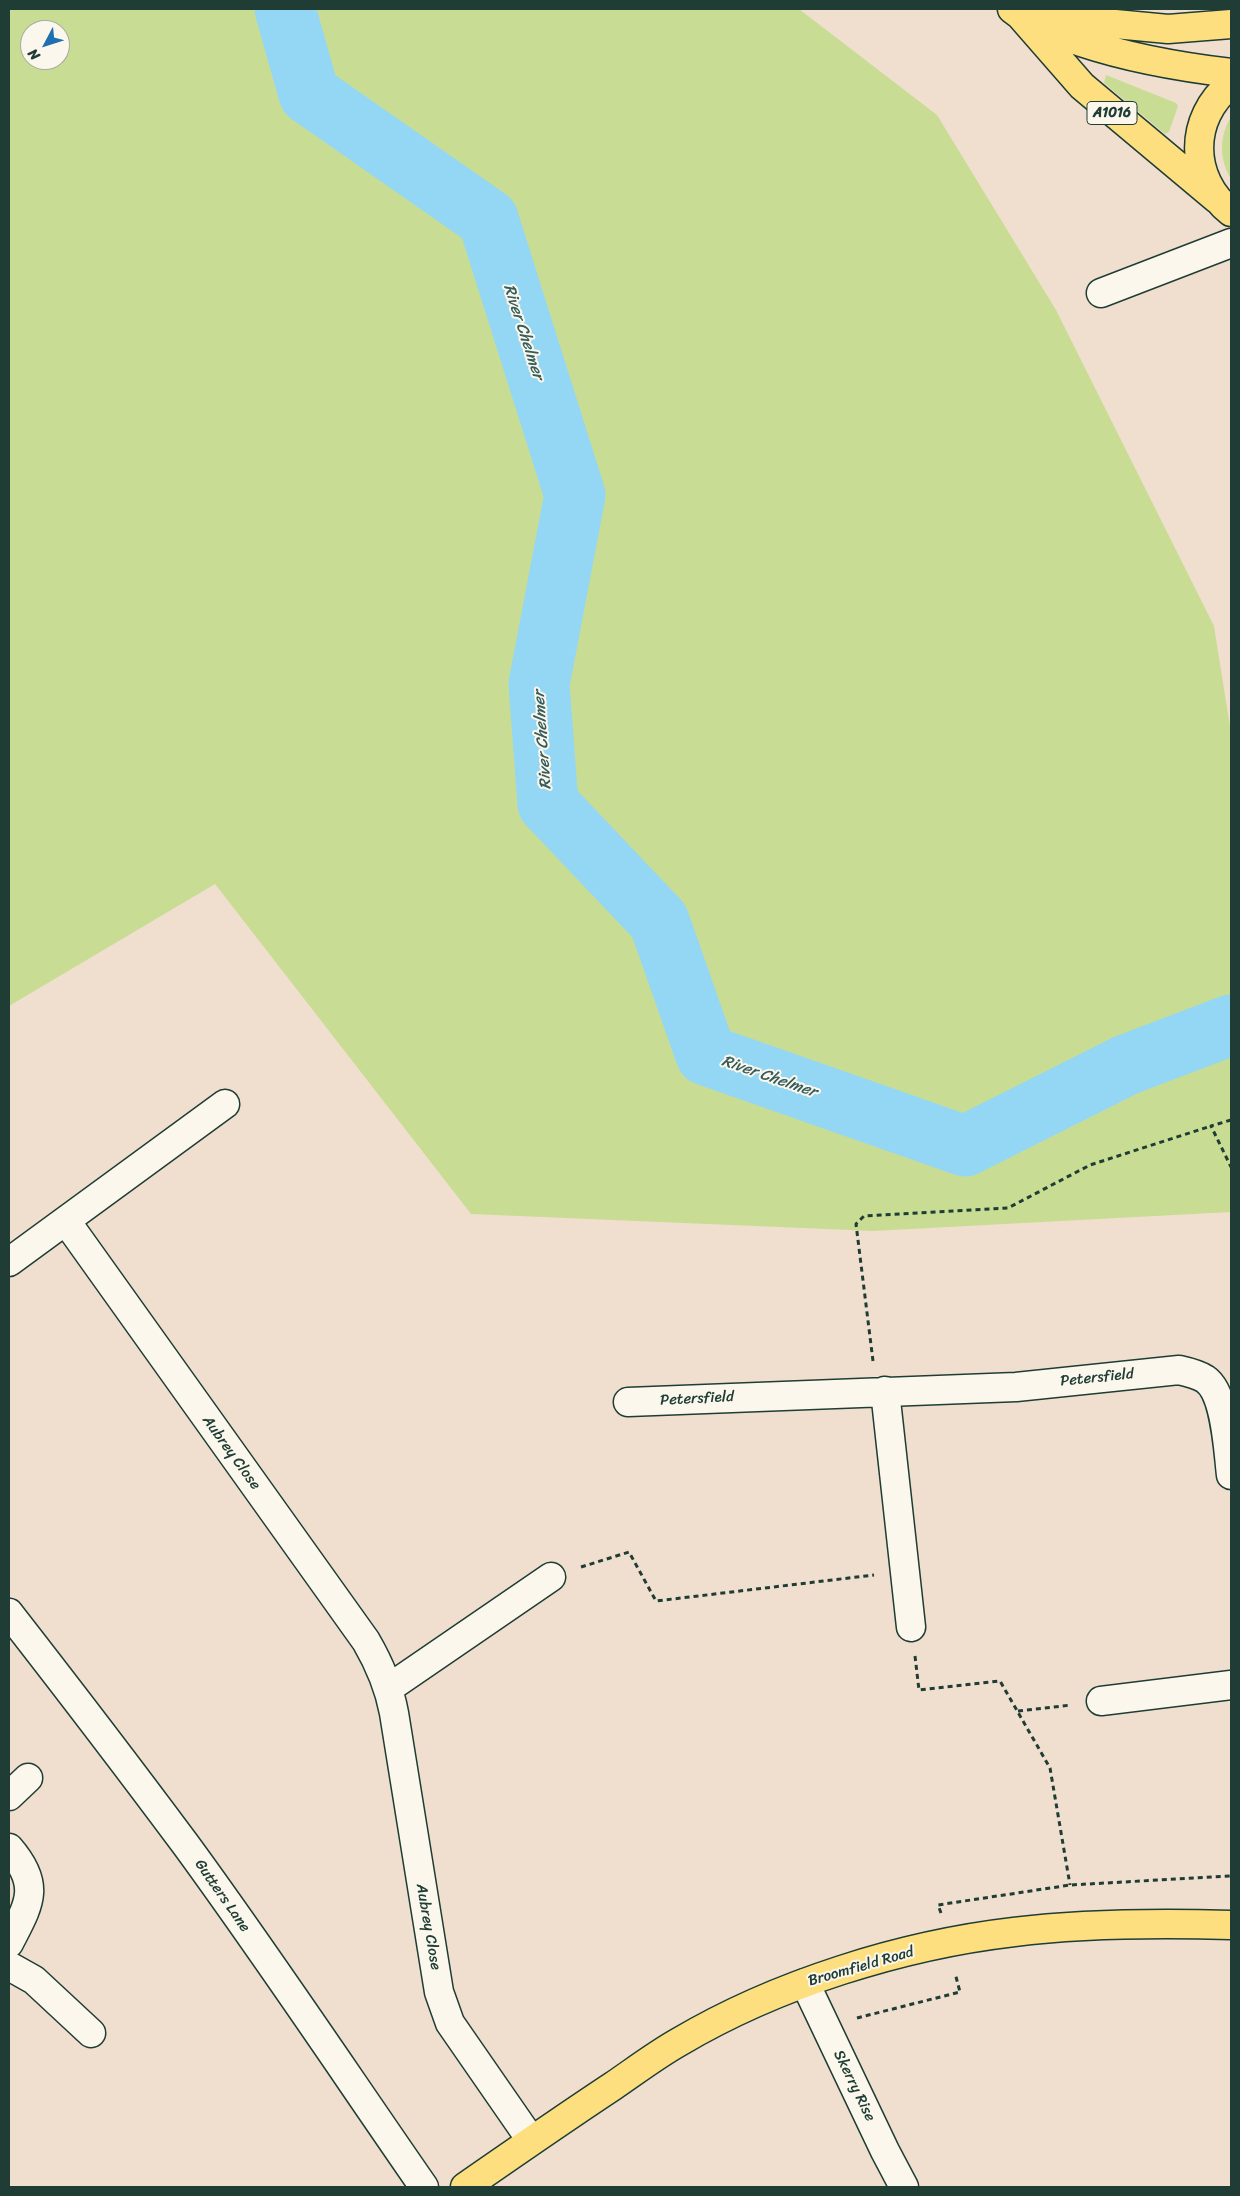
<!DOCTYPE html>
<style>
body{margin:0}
#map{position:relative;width:1240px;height:2196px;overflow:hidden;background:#f0dfce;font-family:Sriracha,sans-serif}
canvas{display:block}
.frame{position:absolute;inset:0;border:10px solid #1f3d34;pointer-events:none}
.north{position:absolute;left:20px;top:20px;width:50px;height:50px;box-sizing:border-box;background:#fbf7ec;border:1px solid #a3ada2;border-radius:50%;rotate:230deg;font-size:14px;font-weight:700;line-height:20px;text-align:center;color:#1f3d34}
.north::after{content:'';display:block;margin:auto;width:18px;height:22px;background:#1f6fb2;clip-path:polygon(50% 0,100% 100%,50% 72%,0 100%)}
</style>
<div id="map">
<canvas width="1240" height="2196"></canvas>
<div class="frame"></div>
<div class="north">N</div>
</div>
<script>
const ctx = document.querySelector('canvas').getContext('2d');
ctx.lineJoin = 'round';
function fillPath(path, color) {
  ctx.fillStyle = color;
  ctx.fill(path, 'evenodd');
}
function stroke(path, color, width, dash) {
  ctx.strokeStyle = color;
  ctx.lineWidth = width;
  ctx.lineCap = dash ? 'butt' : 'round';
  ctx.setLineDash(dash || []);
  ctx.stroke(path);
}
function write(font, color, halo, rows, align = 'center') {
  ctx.font = font + ' Sriracha,sans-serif';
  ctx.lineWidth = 4;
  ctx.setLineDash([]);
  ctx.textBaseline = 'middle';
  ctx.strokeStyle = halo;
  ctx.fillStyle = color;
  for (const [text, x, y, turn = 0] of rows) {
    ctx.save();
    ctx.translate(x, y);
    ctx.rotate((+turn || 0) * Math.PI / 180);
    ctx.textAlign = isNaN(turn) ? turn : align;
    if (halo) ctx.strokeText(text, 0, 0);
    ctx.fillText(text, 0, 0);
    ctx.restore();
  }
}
fillPath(new Path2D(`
 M9 9H799L937 115 1056 310 1214 626 1231 733V1212L873 1231 471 1214 215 884 9 1006ZM30 30H60V60H30Z
 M1106 75 1176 103 1178 106 1169 132 1165 134 1104 83Z
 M1231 117V179C1219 160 1219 136 1231 117Z`), '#c8dd93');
stroke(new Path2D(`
 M285 9 309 94 488 219 575 495 539 684 548 804 659 921 706 1055 965 1146 1126 1065 1231 1025`), '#93d7f5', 61);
const minor = new Path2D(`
 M1101 293 1231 243
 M66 1221 366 1641C380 1665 389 1686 394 1713L439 1992 450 2023 531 2140
 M9 1262 225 1104
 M885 1391 911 1627
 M628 1402 1016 1387 1179 1370C1188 1372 1197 1374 1205 1379 1226 1393 1228 1451 1231 1475
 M9 1613C69 1690 128 1767 186 1845 268 1957 345 2073 424 2187
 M389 1688 551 1577
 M1101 1701 1231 1685
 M9 1796 28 1778
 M9 1848C42 1886 29 1904 9 1943
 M9 1966 34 1980 91 2033
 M805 1983 885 2151 904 2187`);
const major = new Path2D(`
 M1012 9 1020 15 1082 86 1217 199
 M1041 17 1168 29 1231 24
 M1028 19C1045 26 1063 36 1081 42 1129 58 1180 67 1231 73
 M1231 84C1188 118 1189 179 1231 212
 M465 2187C514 2153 563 2119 613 2086 635 2071 656 2055 679 2042 777 1984 902 1945 1014 1932 1086 1923 1159 1923 1231 1925`);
stroke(minor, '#1f3d34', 31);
stroke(major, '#1f3d34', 31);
stroke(new Path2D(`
 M1231 1120 1211 1126 1231 1167
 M873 1361 856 1224 864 1216 1008 1208 1090 1165 1211 1126
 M581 1567 629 1552 656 1601 874 1575
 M915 1656 919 1690 1000 1681 1050 1768 1070 1885
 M1018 1711 1071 1705
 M941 1913 938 1905 1070 1885 1231 1876
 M857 2018 960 1992 955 1973`), '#1f3d34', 3, [5, 4]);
stroke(minor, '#fbf7ec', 28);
stroke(major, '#fddf80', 28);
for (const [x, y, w] of [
 [1112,113,50]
]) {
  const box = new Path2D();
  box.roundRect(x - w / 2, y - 11.5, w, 23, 4);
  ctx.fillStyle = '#fbf7ec';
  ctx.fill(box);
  stroke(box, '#1f3d34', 1);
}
write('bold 14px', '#1f3d34', null, [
 ["A1016",1112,113]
]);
write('15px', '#1f3d34', '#fbf7ec', [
 ["Petersfield",1097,1378,-6],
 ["Petersfield",697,1399,-3],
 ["Aubrey Close",231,1453,54],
 ["Gutters Lane",222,1896,55],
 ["Aubrey Close",428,1927,80],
 ["Broomfield Road",861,1967,-16],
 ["Skerry Rise",854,2086,64]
]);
write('italic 16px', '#365c5b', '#fbf7ec', [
 ["River Chelmer",523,332,72],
 ["River Chelmer",543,740,-94],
 ["River Chelmer",769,1077,19]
]);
</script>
